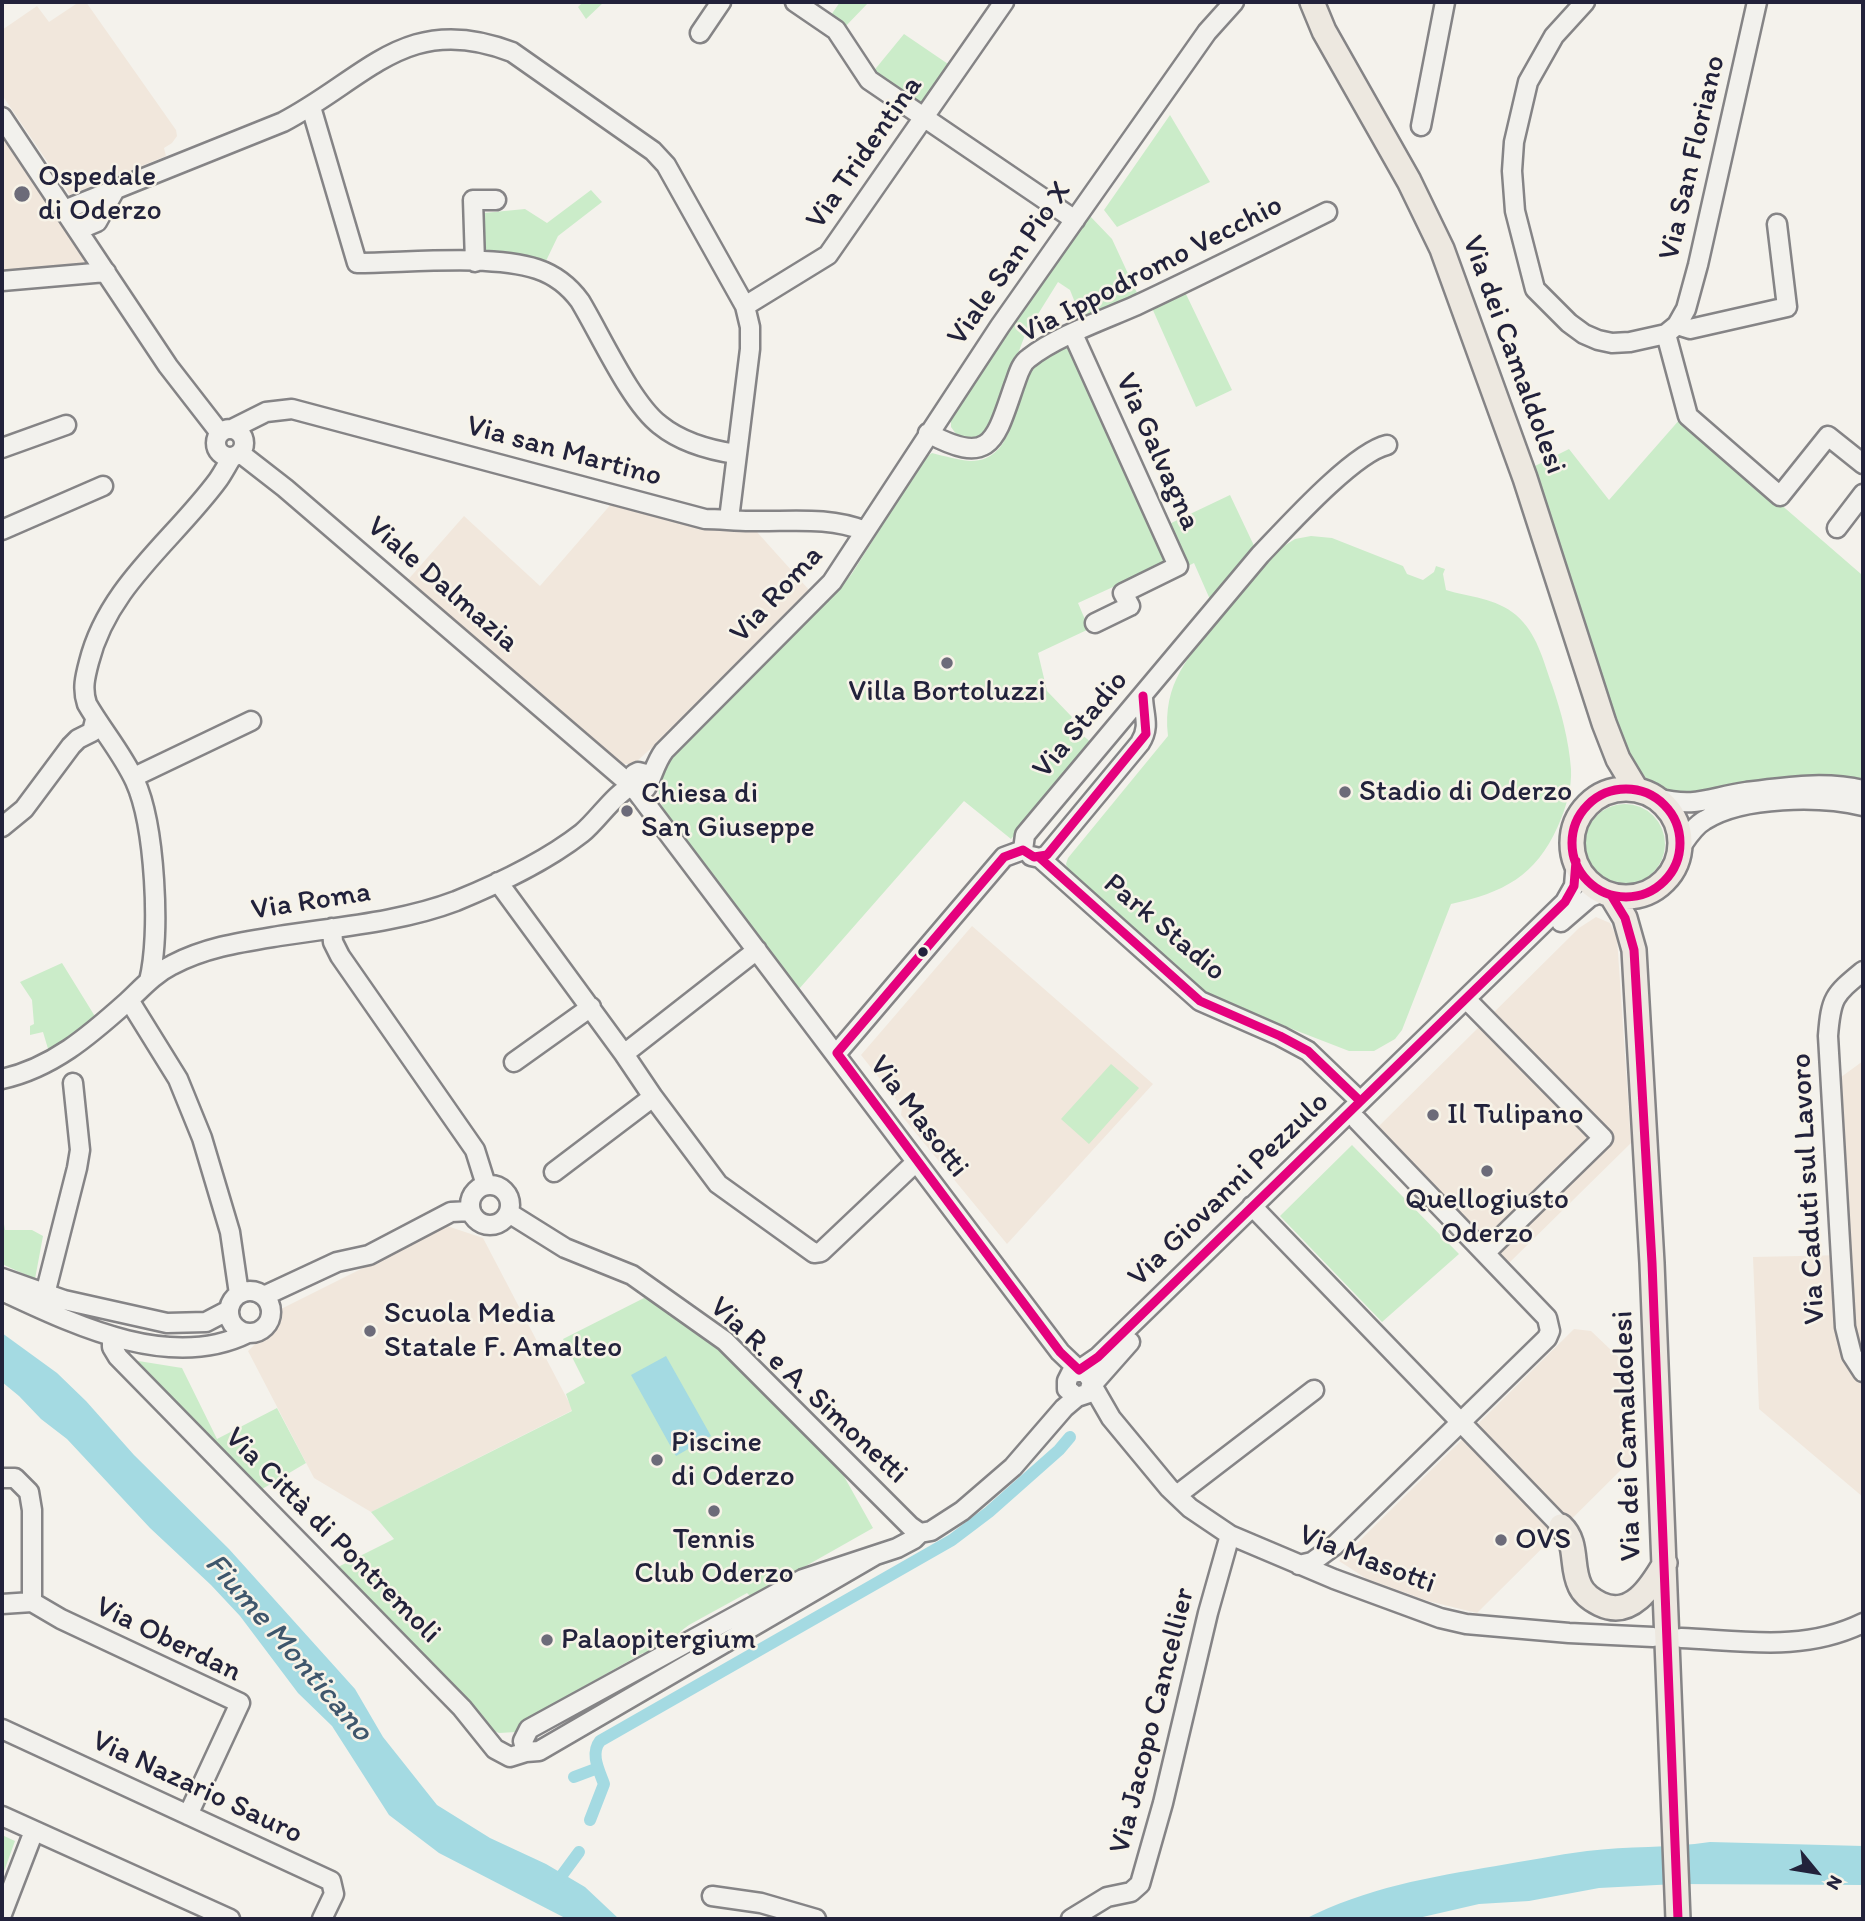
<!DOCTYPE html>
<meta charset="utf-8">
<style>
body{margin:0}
#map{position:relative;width:1865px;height:1921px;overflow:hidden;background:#f4f2ec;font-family:Itim,sans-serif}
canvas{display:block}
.frame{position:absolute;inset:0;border:4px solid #22223b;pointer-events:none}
.north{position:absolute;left:1781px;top:1837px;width:70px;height:70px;-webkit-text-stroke:5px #f7f3e8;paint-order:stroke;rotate:120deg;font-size:19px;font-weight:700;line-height:28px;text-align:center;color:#22223b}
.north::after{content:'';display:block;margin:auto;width:24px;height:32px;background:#22223b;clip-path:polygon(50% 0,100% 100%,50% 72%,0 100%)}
</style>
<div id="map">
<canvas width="1865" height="1921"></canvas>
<div class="frame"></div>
<div class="north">N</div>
</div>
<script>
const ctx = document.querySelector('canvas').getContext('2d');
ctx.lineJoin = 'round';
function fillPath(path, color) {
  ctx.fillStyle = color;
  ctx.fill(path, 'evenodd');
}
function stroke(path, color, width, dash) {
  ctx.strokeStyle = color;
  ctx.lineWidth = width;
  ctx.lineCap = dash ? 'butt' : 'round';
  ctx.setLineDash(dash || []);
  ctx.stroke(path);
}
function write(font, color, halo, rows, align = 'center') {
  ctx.font = font + ' Itim,sans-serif';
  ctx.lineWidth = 5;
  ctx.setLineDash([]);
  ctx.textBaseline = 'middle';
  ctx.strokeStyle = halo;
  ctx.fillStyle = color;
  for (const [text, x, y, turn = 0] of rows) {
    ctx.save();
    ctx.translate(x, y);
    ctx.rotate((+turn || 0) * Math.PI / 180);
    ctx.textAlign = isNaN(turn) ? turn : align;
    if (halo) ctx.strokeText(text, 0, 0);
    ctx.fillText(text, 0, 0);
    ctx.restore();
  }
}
fillPath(new Path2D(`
 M79 2H86L176 130 177 136 172 143 164 148 166 156 70 195 2 95V30L37 6 49 22Z
 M2 134 56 215 93 265 2 275Z
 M612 503 700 526 757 532 810 591 717 689 636 762 631 764H622L614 759 406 582 464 516 540 586Z
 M1596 917 1610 923 1617 938 1631 1143 1509 1263 1378 1127 1579 928Z
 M972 926 1153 1084 1007 1244 901 1115 902 1107 861 1055Z
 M1863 1061V1497L1759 1409 1753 1257 1846 1255 1837 1080Z
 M447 1226 483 1238 573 1410 371 1512 314 1478 248 1351 272 1328 281 1309Z
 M1574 1329 1591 1331 1631 1369 1638 1453 1477 1613 1428 1601 1367 1579 1339 1561Z`), '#f1e7dc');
fillPath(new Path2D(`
 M583 2H604L586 19 578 7Z
 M840 2H869L842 30 829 18Z
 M904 34 951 66 924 107 872 73Z
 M1170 115 1210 182 1117 227 1104 210Z
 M591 190 602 202 558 236 545 263 480 257 479 216 484 213 525 209 547 223Z
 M1089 215 1112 239 1137 293 1082 320 1070 290 1058 282 1025 335 990 428C979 440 974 440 959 438L951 427V415Z
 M1185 292 1232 390 1196 407 1152 308Z
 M1065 345H1070L1170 561 1078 603 1089 629 1038 653 1047 691 1072 717 1068 723 1093 744 1011 839 964 801 799 989 666 813C653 791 659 775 671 755L820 609 851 575 925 458 932 453C944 456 958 460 970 461 1016 462 1013 399 1030 371 1038 359 1053 352 1065 345Z
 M1681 418 1861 574 1863 573V790L1656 798 1636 789 1561 585 1535 466 1569 449 1609 500Z
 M1230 495 1257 552 1212 604 1194 563 1186 567 1167 525Z
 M1311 536 1332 538 1403 566 1407 574 1423 580 1434 572 1436 566 1445 569 1443 574 1446 590C1469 597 1496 598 1516 615 1537 633 1543 660 1552 685 1561 711 1569 741 1571 769 1572 788 1566 808 1558 826 1536 876 1503 893 1451 904L1402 1030 1395 1039 1374 1051H1349L1207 996 1068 871 1066 864 1068 858 1168 736C1162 683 1189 656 1221 617 1239 595 1258 573 1276 551L1295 539Z
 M1585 844a40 40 0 1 1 80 0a40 40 0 1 1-80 0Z
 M62 963 96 1018 49 1052 43 1032 30 1035V1026L34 1024 32 1000 20 982Z
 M1111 1064 1139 1088 1089 1144 1061 1119Z
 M1352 1145 1459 1254 1382 1322 1280 1216Z
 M4 1224 5 1230H32L43 1236 35 1279 2 1264V1225Z
 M646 1297 719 1347 832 1455 873 1528 751 1597 747 1593C728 1604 708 1614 689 1625 674 1635 664 1653 643 1653L528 1718 522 1729 516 1732 499 1733 492 1730 332 1570 394 1539 371 1512 572 1411 566 1394 585 1383 563 1339Z
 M126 1359 182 1368 217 1439 277 1408 306 1463 252 1495Z
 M2 1835 15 1841 2 1877Z`), '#cbecc9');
fillPath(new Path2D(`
 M2 1333 57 1373 86 1401 134 1455 229 1549 355 1689 383 1737 437 1805 490 1838 546 1864 585 1887 619 1919H567L439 1853 389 1815 332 1726 298 1693 240 1616 211 1585 150 1528 67 1439 41 1419 19 1396 2 1382Z
 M666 1356 711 1436 676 1456 631 1375Z
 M1710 1842 1863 1846V1885L1676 1884 1599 1888 1529 1901 1479 1904 1414 1919H1305C1366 1888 1430 1877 1496 1866 1526 1861 1556 1855 1587 1851 1628 1846 1669 1848 1710 1842Z`), '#a4dae2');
stroke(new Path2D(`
 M574 1777 598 1768
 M590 1820 604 1784C599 1770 590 1754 600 1741L952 1540 989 1512 1059 1450 1070 1437
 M554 1886 579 1852`), '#a4dae2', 12);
const minor = new Path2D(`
 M795 2 836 30 869 80 1075 220
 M1585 2 1554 36 1528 82 1514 142 1512 171 1515 211 1535 289 1569 323 1584 334 1598 340 1612 343 1630 342 1666 334 1677 325 1690 329 1787 307 1777 224
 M700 33 721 2
 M311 107 357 263C407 263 491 254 537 269 555 275 569 286 580 301 600 334 631 403 660 425 681 442 709 450 736 454
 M2 117 168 366 220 433
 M1421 126 1445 2
 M64 210 283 122C367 78 407 11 512 52L653 151 666 165 745 306 750 327V349L729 519
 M78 230 97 222 116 188
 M475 262 473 200H496
 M2 281 106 272
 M745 306 828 255 1004 2
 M1677 325 1686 309 1698 265 1757 2
 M1073 334 1178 566 1123 593 1130 606 1095 623
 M1666 334 1688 416 1780 496 1828 436 1863 464
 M232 429 266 412 292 409 705 519C720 519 735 521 750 521 789 522 828 516 865 531
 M216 443a14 14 0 1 1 28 0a14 14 0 1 1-28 0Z
 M928 433C991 467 995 441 1014 386 1018 376 1020 364 1029 358 1055 337 1103 320 1135 306 1199 276 1263 244 1327 212
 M2 448 66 425
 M1837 528 1863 494
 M2 530 103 486
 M134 777 251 721
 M649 780 646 774 638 772 634 774 631 782 637 789 646 788C653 776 655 763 664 751L832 582 1000 326 1207 32 1234 2
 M634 788 1060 1352 1079 1370 1098 1357 1565 902 1574 886 1576 861
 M1656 798C1697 808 1707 798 1746 792 1784 787 1825 781 1863 790
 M2 827 24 809 71 746 78 739 92 732 95 720
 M1680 848C1687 838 1694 826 1705 820 1743 796 1821 796 1863 806
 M1023 850 1025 835 1260 555C1286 528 1353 453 1387 445
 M1031 856 1040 858 1047 855 1140 743C1151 726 1143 714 1143 696
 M1040 858 1200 1001 1280 1036 1308 1051 1360 1101
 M498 882 624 1054
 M1561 922 1590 897 1604 892
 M332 928 333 942 340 956 475 1150 486 1185
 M1863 971C1834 995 1831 997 1828 1036L1845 1327 1852 1355 1863 1372
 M149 981C161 934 155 825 135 781 122 753 102 730 87 704 82 689 85 677 89 662 108 586 173 541 218 480 223 473 227 465 232 457
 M1466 999 1603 1138 1486 1252
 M129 1000 178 1079 202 1138 230 1232 239 1294
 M837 1053 1004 857 1023 850
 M514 1062 591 1007
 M2 1079C52 1068 89 1036 127 1002 141 989 154 974 172 965 206 947 242 942 279 936 337 927 401 922 456 901 500 883 545 862 582 833 598 820 615 793 632 786L285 488 240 453
 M653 1097 718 1184 814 1253 821 1252 916 1162
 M554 1172 653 1097 624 1054 757 950
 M470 1205a20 20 0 1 1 40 0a20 20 0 1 1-40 0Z
 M1252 1206 1561 1526
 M509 1213 565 1248 632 1275 725 1341 910 1526 920 1533
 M2 1278 64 1300 167 1323 206 1322 229 1310
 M2 1291C73 1324 170 1372 248 1333
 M229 1312a21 21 0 1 1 42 0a21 21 0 1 1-42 0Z
 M264 1296 337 1262 369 1255 451 1212 471 1211
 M42 1306 77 1168 80 1150 73 1083
 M112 1336V1347L118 1357 462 1708 495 1749 510 1757 526 1752 539 1751 874 1556
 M1130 1342 1092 1385 1111 1418 1169 1488 1190 1508 1230 1535 1334 1579 1440 1618 1466 1624 1569 1633 1653 1637
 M2 1478H15L29 1492 32 1510V1602
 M1177 1495 1314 1390
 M1299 1565 1312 1562 1334 1546 1547 1338 1550 1331 1547 1318 1357 1120
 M2 1604 32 1602 61 1619 240 1703 188 1815
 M1681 1638C1746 1641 1803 1652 1863 1623
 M2 1729 331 1881 334 1894 322 1919
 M526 1752 523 1741 529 1729 803 1579 897 1548 914 1539 920 1533 931 1531 962 1511 1013 1467 1064 1408 1077 1397 1089 1393 1092 1381 1084 1371 1071 1373 1067 1381V1389L1077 1397
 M2 1816 230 1919
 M712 1896 761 1903 816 1919
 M2 1914 34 1831
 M1071 1919 1107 1897 1131 1892 1140 1884 1163 1803 1208 1613 1230 1535`);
const major = new Path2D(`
 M1312 2 1324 31 1409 181 1442 249 1525 478 1604 723 1618 759 1636 789
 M1572 843a54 54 0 1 1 108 0a54 54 0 1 1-108 0Z
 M1611 895 1625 918 1634 950 1652 1263 1678 1919
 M1561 1526C1579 1543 1570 1566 1580 1586 1584 1595 1592 1600 1600 1604 1631 1619 1651 1587 1665 1563`);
stroke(minor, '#858486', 23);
stroke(major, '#858486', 28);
stroke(minor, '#f2f1ed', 18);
stroke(major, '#ede8e0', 23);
stroke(new Path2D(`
 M1143 696 1146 734 1047 855 1034 857 1023 850 1004 857 837 1053 1060 1352 1079 1370 1098 1357 1565 902 1574 886 1576 861
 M1572 843a54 54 0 1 1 108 0a54 54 0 1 1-108 0Z
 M1040 858 1200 1001 1280 1036 1308 1051 1360 1101
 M1611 895 1625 918 1634 950 1652 1263 1678 1919`), '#e5007d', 9);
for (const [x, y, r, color] of [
 [22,194,9,"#6c6b79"],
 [947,663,7,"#6c6b79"],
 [1345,792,7,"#6c6b79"],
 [627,811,7,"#6c6b79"],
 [923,952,6,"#22223b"],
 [1433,1115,7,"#6c6b79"],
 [1487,1171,7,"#6c6b79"],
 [370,1331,7,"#6c6b79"],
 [657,1460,7,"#6c6b79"],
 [714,1511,7,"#6c6b79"],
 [1501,1540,7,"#6c6b79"],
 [547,1640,7,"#6c6b79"]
]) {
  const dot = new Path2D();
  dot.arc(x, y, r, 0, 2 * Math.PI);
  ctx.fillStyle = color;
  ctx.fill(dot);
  stroke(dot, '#f7f3e8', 2.5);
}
write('30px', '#22223b', '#f7f3e8', [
 ["Via Tridentina",865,153,-55],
 ["Via San Floriano",1693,158,-77],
 ["Viale San Pio X",1010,264,-55],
 ["Via Ippodromo Vecchio",1151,270,-27],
 ["Via dei Camaldolesi",1513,355,70],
 ["Via san Martino",564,452,15],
 ["Via Galvagna",1157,452,66],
 ["Viale Dalmazia",442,585,41],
 ["Via Roma",777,595,-47],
 ["Via Stadio",1081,725,-50],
 ["Via Roma",311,902,-9],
 ["Park Stadio",1164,928,40],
 ["Via Masotti",918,1117,53],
 ["Via Caduti sul Lavoro",1809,1189,-93],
 ["Via Giovanni Pezzulo",1229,1190,-44],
 ["Via R. e A. Simonetti",808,1391,43],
 ["Via dei Camaldolesi",1628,1436,-92],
 ["Via Città di Pontremoli",332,1536,45],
 ["Via Masotti",1367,1560,21],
 ["Via Oberdan",168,1640,26],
 ["Via Jacopo Cancellier",1153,1721,-76],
 ["Via Nazario Sauro",197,1788,25]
]);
write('30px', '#22223b', '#f7f3e8', [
 ["Ospedale",38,177],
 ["di Oderzo",38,211],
 ["Villa Bortoluzzi",947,692,"center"],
 ["Stadio di Oderzo",1359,792],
 ["Chiesa di",641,794],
 ["San Giuseppe",641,828],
 ["Il Tulipano",1447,1115],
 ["Quellogiusto",1487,1200,"center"],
 ["Oderzo",1487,1234,"center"],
 ["Scuola Media",384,1314],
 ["Statale F. Amalteo",384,1348],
 ["Piscine",671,1443],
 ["di Oderzo",671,1477],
 ["Tennis",714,1540,"center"],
 ["Club Oderzo",714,1574,"center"],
 ["OVS",1515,1540],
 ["Palaopitergium",561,1640]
], 'left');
write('italic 32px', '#3e566c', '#f7f3e8', [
 ["Fiume Monticano",288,1648,49]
]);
</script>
